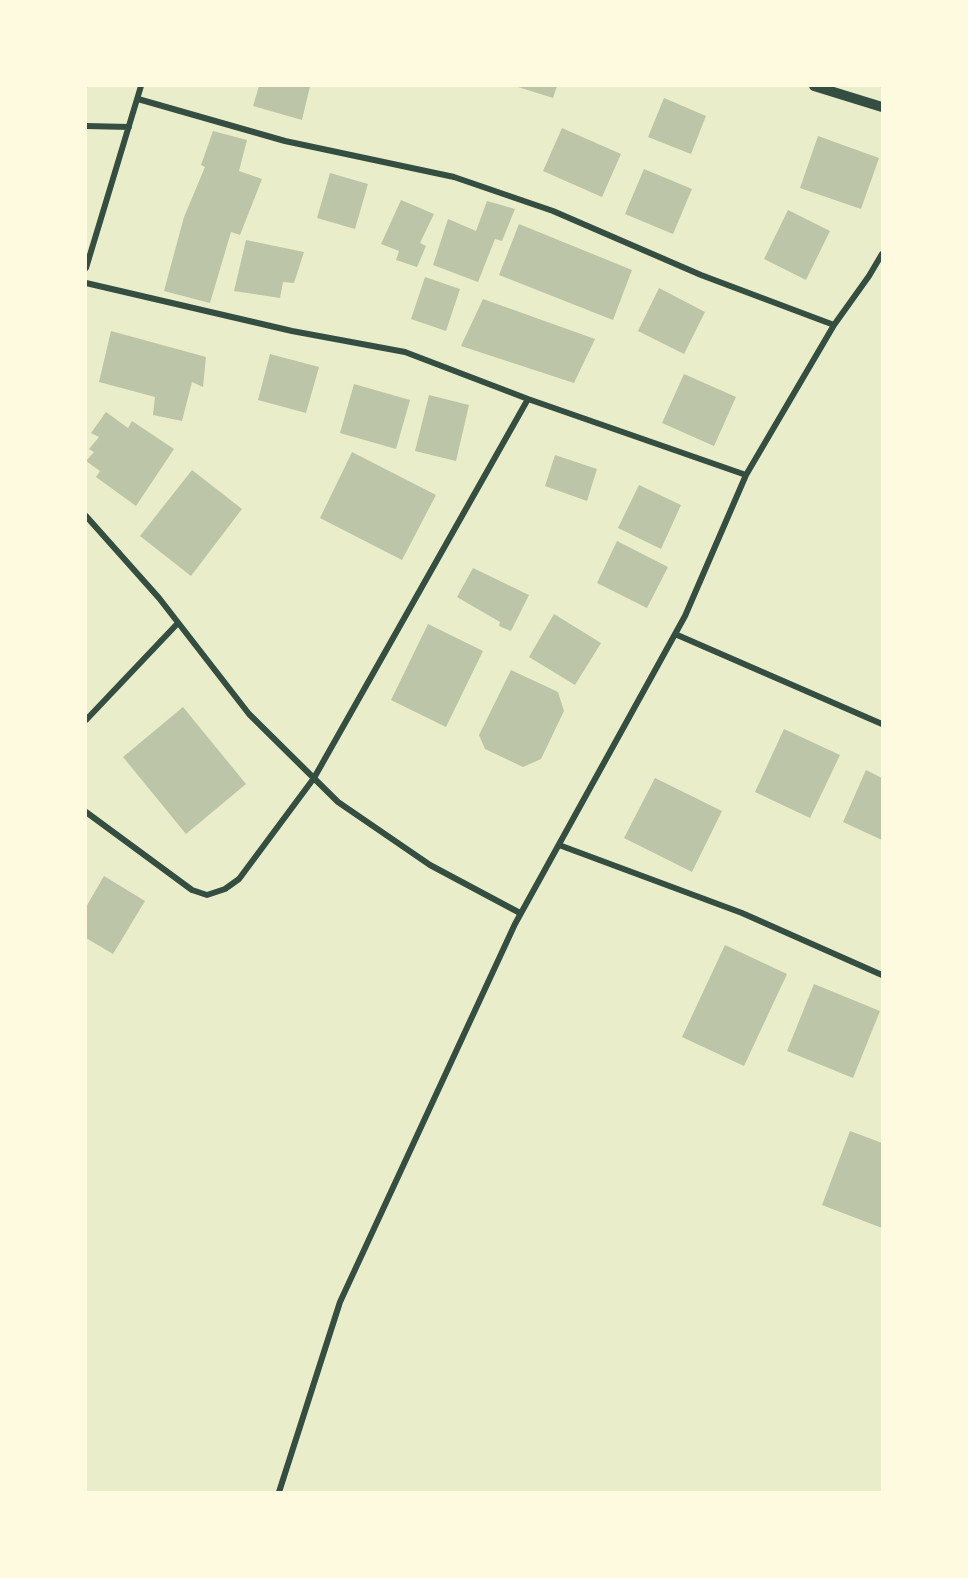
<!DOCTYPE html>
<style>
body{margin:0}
#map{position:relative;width:968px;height:1578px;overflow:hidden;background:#e9edc9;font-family:Bitter,serif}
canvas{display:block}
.frame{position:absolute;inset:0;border:87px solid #fefae0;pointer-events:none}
</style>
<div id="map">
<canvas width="968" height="1578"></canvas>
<div class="frame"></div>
</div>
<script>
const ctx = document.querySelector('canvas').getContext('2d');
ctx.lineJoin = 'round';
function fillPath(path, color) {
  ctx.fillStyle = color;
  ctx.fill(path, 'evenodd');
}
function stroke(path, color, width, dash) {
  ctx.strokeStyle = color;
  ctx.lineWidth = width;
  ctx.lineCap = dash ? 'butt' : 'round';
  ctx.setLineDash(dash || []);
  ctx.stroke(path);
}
fillPath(new Path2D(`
 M259 86H310L302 120 253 106Z
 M515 86H557L553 98Z
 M664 98 706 116 691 154 648 137Z
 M562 128 621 154 602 197 543 171Z
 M213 131 247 140 239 171 262 179 240 235 231 232 210 303 164 291 184 217 205 167 201 165Z
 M818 136 879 158 861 209 800 188Z
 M644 169 692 189 673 234 625 214Z
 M330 173 368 184 355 229 317 218Z
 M401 200 434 214 420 243 426 246 417 267 396 260 399 251 381 244Z
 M487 201 515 209 502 241 495 239 478 282 433 265 448 219 476 231Z
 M788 210 830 231 806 280 764 259Z
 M519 224 632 270 613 320 499 275Z
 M246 240 304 252 294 283 283 282 280 298 234 291Z
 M425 277 460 289 446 331 411 319Z
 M659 288 705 312 684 354 638 331Z
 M483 299 595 339 574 383 461 346Z
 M111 331 206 357 203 387 192 382 182 421 153 415 155 397 99 382Z
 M270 354 319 367 306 413 258 400Z
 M684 374 736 397 714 446 662 423Z
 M354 384 410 400 396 449 340 433Z
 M429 395 469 405 456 461 415 451Z
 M106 412 128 428 132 421 174 449 136 506 96 477 100 471 86 461 94 452 89 449 99 437 91 433Z
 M352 452 436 495 402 560 320 518Z
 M555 455 597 469 587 501 545 486Z
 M192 470 242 509 191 576 140 536Z
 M639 485 681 505 661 549 618 528Z
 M617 541 668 567 647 608 597 583Z
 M473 568 529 595 511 631 499 626 500 622 457 597Z
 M554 614 601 643 575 685 529 657Z
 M428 624 483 651 446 727 391 700Z
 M511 670 558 692 564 711 541 759 523 767 485 749 479 735Z
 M183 707 246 784 186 834 123 757Z
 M784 729 840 755 810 818 755 792Z
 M866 770 882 778V840L843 822Z
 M655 778 722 811 692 872 624 838Z
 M104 876 145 901 113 954 86 938V907Z
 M725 945 787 974 744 1066 682 1037Z
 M814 984 880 1011 853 1078 787 1051Z
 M850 1131 882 1143V1228L822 1205Z`), '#bcc5a7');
stroke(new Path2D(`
 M138 99 285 141 454 177 553 211 701 275 834 325
 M86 126 129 127
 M86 268 141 86
 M86 283 292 331 405 352 528 399 746 475
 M86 516 159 598 249 714 338 802 430 865 520 913
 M675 634 882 724
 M86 720 178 623
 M86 812 192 890 207 895 225 889 239 879 314 778 528 399
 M559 845 742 913 882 975
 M279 1492 340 1302 515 924 685 616 746 475 834 325 869 276 882 254`), '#344e41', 6);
stroke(new Path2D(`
 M814 86 882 107`), '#344e41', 10);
</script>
